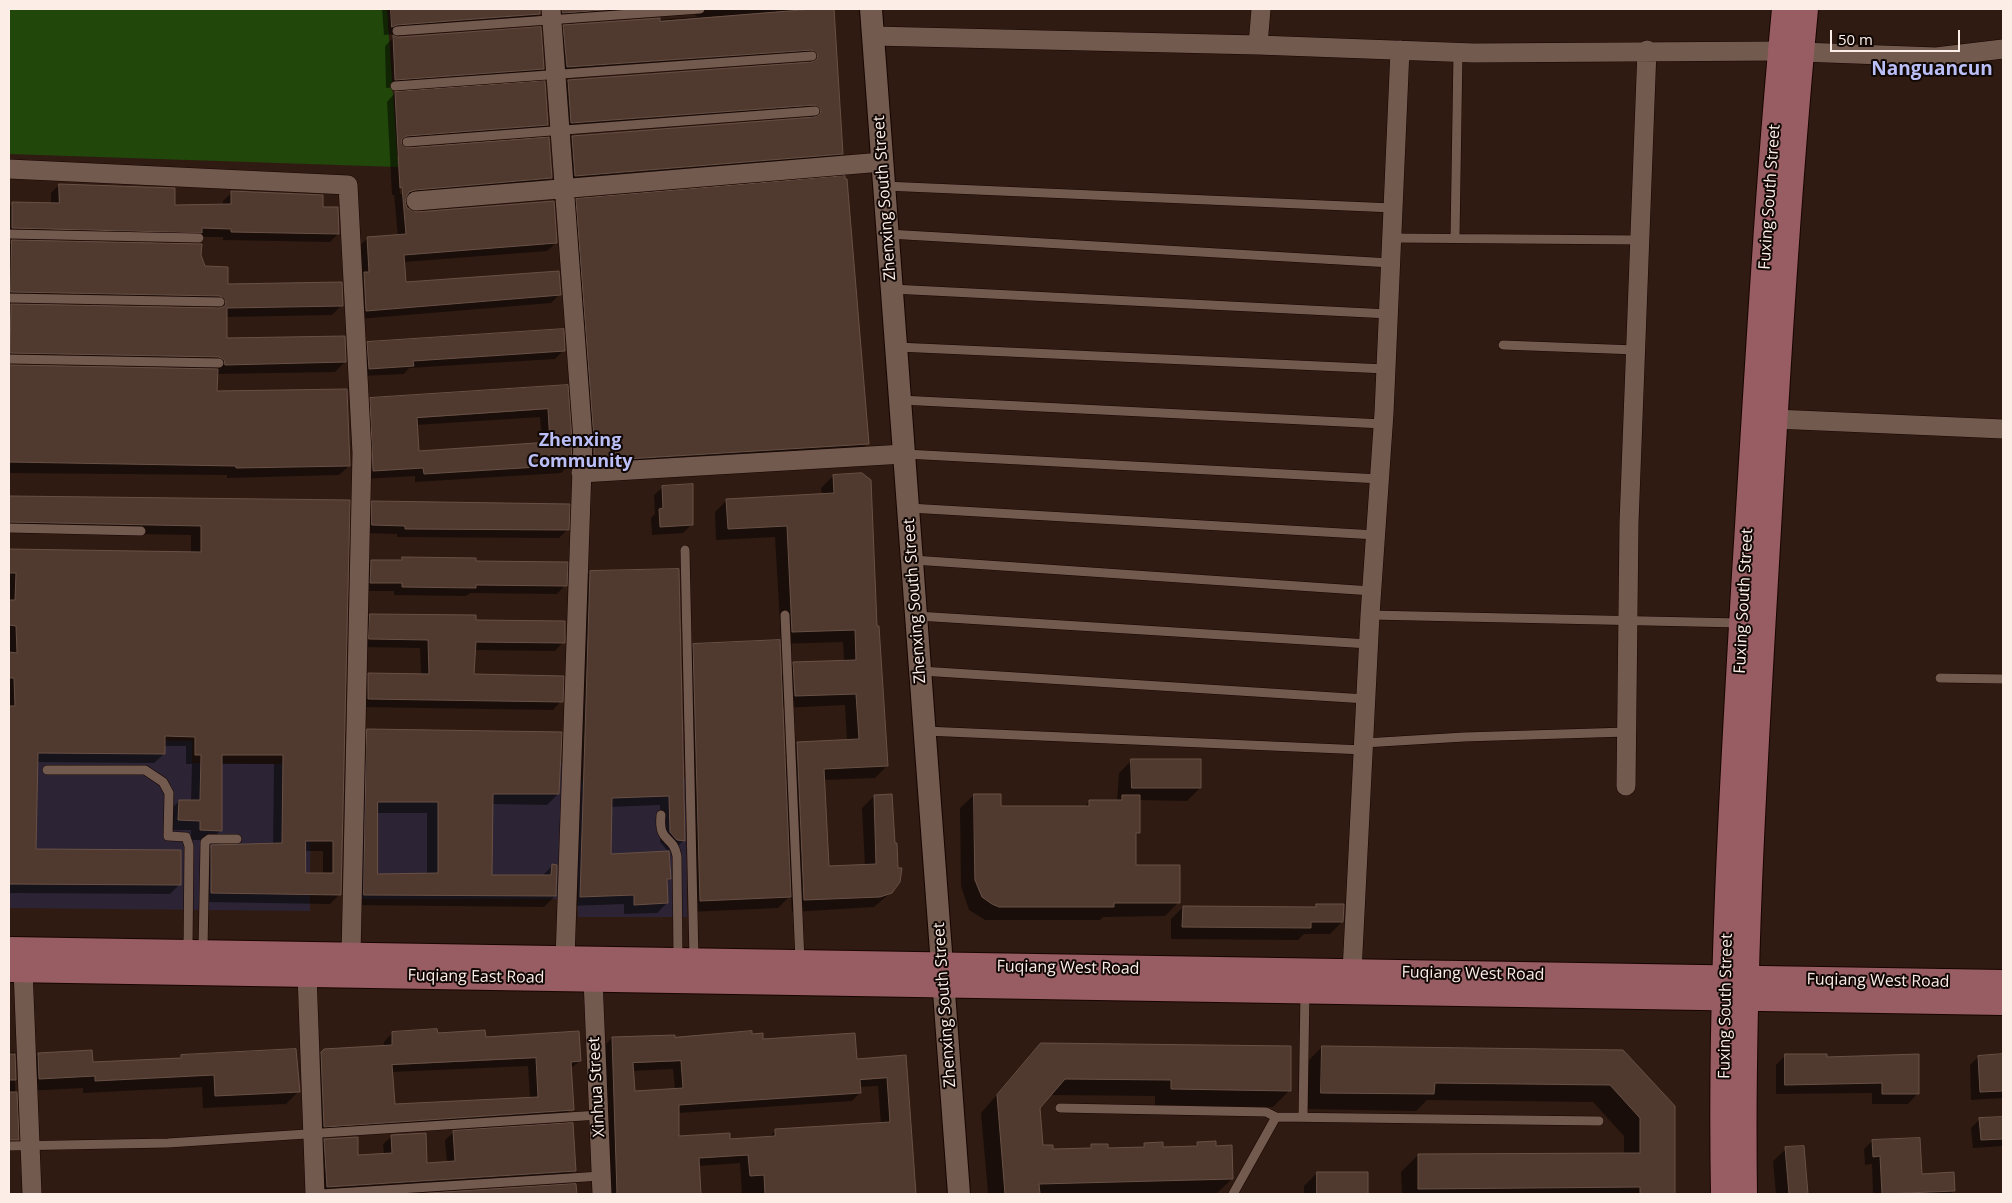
<!DOCTYPE html>
<style>
body{margin:0}
#map{position:relative;width:2012px;height:1203px;overflow:hidden;background:#301b12;font-family:"Open Sans",sans-serif}
canvas{display:block}
.frame{position:absolute;inset:0;border:10px solid #fcede7;pointer-events:none}
.scale{position:absolute;left:1830px;top:30px;width:130px;height:22px;box-sizing:border-box;border:2px solid #fcede7;border-top:0;padding-left:6px;font-size:15px;line-height:18px;white-space:nowrap;color:#fcede7;-webkit-text-stroke:4px #110805;paint-order:stroke}
</style>
<div id="map">
<canvas width="2012" height="1203"></canvas>
<div class="frame"></div>
<div class="scale">50 m</div>
</div>
<script>
const ctx = document.querySelector('canvas').getContext('2d');
ctx.lineJoin = 'round';
function fillPath(path, color) {
  ctx.fillStyle = color;
  ctx.fill(path, 'evenodd');
}
function stroke(path, color, width, dash) {
  ctx.strokeStyle = color;
  ctx.lineWidth = width;
  ctx.lineCap = dash ? 'butt' : 'round';
  ctx.setLineDash(dash || []);
  ctx.stroke(path);
}
function write(font, color, halo, rows, align = 'center') {
  ctx.font = font + ' "Open Sans",sans-serif';
  ctx.lineWidth = 4;
  ctx.setLineDash([]);
  ctx.textBaseline = 'middle';
  ctx.strokeStyle = halo;
  ctx.fillStyle = color;
  for (const [text, x, y, turn = 0] of rows) {
    ctx.save();
    ctx.translate(x, y);
    ctx.rotate((+turn || 0) * Math.PI / 180);
    ctx.textAlign = isNaN(turn) ? turn : align;
    if (halo) ctx.strokeText(text, 0, 0);
    ctx.fillText(text, 0, 0);
    ctx.restore();
  }
}
fillPath(new Path2D(`
 M9 739 192 741V763L311 764 310 911 9 908Z
 M358 762H567L562 899H358Z
 M686 778 687 917H578V781Z`), '#2c2434');
fillPath(new Path2D(`
 M9 9H387L398 167 9 154Z`), '#21470b');
fillPath(new Path2D(`
 M382 9H539V14L530 22 384 35Z
 M547 9H832L842 154 833 162 567 184 564 145 572 137 813 119 806 113 563 131 560 90 568 81 809 64V61L803 58 559 75 556 35 564 26 698 17 691 11 554 21Z
 M393 38 543 69 534 77 386 88 385 46Z
 M544 83 547 125 539 133 400 144 407 150 551 178 542 186 405 198 403 201 406 209 417 213 556 243 547 251 404 262 405 283 560 294 551 303 358 319 359 246 368 238 398 236 394 195H392L387 102 395 93ZM397 156H400L402 194H400Z
 M59 185 174 206 223 205V201L232 192 321 208 338 234 330 242 223 240V237L9 236V207L13 203 51 204V193Z
 M577 200 868 443 860 452 586 469 568 209Z
 M13 242 200 255 204 267 227 286 342 305 332 315 226 317V340L345 362 335 372 216 374V392L349 466 339 475 227 478V475L9 473V366L217 370 209 366 9 362V308L12 306 217 309 210 305 9 301V245Z
 M368 344 564 350 555 359 409 368 404 374 361 376 360 352Z
 M566 386 570 464 561 473 415 482V476L365 479 362 408 371 400ZM540 417 542 444 418 452 416 425Z
 M833 476 876 627 887 766 875 778 823 780 827 867 865 866 862 808 874 796 897 869H900L896 888 874 907 792 912 791 895 778 908 689 912 682 657 694 645 781 641 775 537 716 540 715 512 727 500 822 495 821 488ZM843 642 844 661 794 664 780 677 779 644ZM845 705 847 741 797 743 784 756 782 708Z
 M663 487 692 524 683 533 652 535 651 518 655 514 654 495Z
 M9 497 348 501 340 894 330 904 202 902V856L212 846 273 845 274 764H221V830L211 840H191V830H169V811L179 801H191L192 764H186V746H164V754L154 763 37 762 34 850 179 885 170 894 9 893V551L191 554V535L9 532ZM305 851H323V874H305Z
 M373 502 567 530 559 538 397 537V534L364 533V511Z
 M403 558 475 563 565 585 557 594 470 593 466 596 394 595V591H362L363 570 371 561 399 562Z
 M677 570 684 840 674 850H667L660 842V805L610 807V855L670 879 666 882 667 903 657 913 624 914V904L570 906 580 582 590 572Z
 M370 615 475 622 563 642 555 651 474 650 473 676 561 701 553 710 360 707V683L369 675H421L420 648 361 647 362 623Z
 M368 731 558 794 547 805 492 804 491 876 541 877 552 866 555 896 544 907 353 905 357 742ZM377 813H427V875H377Z
 M1132 760 1200 788 1187 801 1138 800V833L1135 836V866L1178 903 1165 916 1103 917 1100 920H985L969 910 961 886 960 808 974 795 1000 807H1084L1089 802 1117 801 1119 773Z
 M1317 905 1342 922 1330 934H1304L1298 940 1171 939V919L1183 907 1314 908Z
 M392 1033 484 1038 580 1061 570 1069 571 1109 563 1118 316 1135 315 1059 324 1050 384 1047V1042ZM528 1066 530 1098 394 1106 392 1072Z
 M751 1035 762 1041 856 1060 905 1056 916 1194H742L740 1163 698 1166 700 1194H609L604 1046 612 1038ZM673 1069 675 1089 633 1092 632 1071ZM878 1086 881 1124 775 1131 768 1138 729 1140 678 1137V1113L852 1101 860 1093V1087Z
 M1041 1044 1289 1091 1273 1107 1155 1105V1096L1050 1095 1039 1108 1042 1147 1052 1150H1087L1092 1145 1107 1149H1140L1144 1144 1162 1148 1193 1147 1197 1143 1215 1147 1232 1179 1216 1194H988L981 1113Z
 M1322 1047 1622 1051 1674 1107 1673 1194H1402L1401 1172 1418 1155 1624 1154V1136L1593 1102 1427 1100 1416 1111 1304 1109 1305 1064Z
 M14 1052 17 1139 9 1148V1053Z
 M38 1054 91 1064 177 1060 181 1056 299 1091 286 1104 203 1108 202 1087 83 1093V1088L27 1091 26 1067Z
 M1786 1055 1825 1058 1918 1093 1908 1104H1872V1093L1776 1094V1065Z
 M2003 1056V1098L1971 1100 1970 1065 1978 1057Z
 M2003 1118V1146L1973 1148 1971 1128 1980 1119Z
 M454 1132 574 1171 566 1179 319 1194 316 1149 325 1140 357 1156 384 1155 383 1144 392 1136 426 1164 447 1163 445 1140Z
 M1872 1141 1921 1175 1954 1191 1950 1194H1873L1872 1164 1865 1165 1864 1149Z
 M1803 1147 1808 1194H1776L1773 1161 1786 1149Z
 M1317 1173H1367V1194H1304V1186Z
 M576 1185 577 1194H434Z`), '#0007');
const building = new Path2D(`
 M391 9H540V14L397 25 392 27Z
 M562 9H617L563 13Z
 M814 9H834L843 154 575 176 572 136 815 117 820 114 821 110 815 105 571 123 568 80 812 62 817 59 818 55 812 50 567 67 563 25 660 18V21Z
 M541 27 544 69 395 80 393 35 397 37Z
 M545 81 548 125 407 136 402 139 401 143 407 148 549 137 552 178 415 190 409 192 405 201 407 208 417 212 554 201 557 243 404 255 406 282 559 271 561 295 366 311 364 272H369L367 237 406 234 402 187 400 188 395 92Z
 M845 176V179H847L869 444 594 461V439L576 199Z
 M59 184 175 188V205L231 204V191L323 195V207H338L339 234 231 232V229L202 228V233L12 228V202L59 203Z
 M12 240 202 244 201 255 205 266 228 267V284L342 282 343 306 227 308V338L345 336 346 362 225 365 224 360 219 357 10 353 11 304 220 308 225 306 226 302 220 296 11 292Z
 M564 329 565 351 413 361 414 366 369 369 367 342Z
 M10 365 218 369 217 391 347 389 350 466 236 468V466L9 462Z
 M568 385 572 440 571 465 424 474 423 468 373 471 370 398ZM548 409 550 442 419 451 417 418Z
 M862 473 871 480 877 626H879L888 766 824 769 829 866 876 864 874 795 892 794 895 843H897L898 868H902L900 882 892 893 880 897 804 900 797 742 859 739 856 694 795 696 793 662 856 660 855 630 792 632 787 526 728 529 726 499 834 493 833 475Z
 M693 484V525L660 527 659 509 663 508 662 486Z
 M9 496 350 500 341 895 211 893V845L282 843 283 755H222V831L200 830V821L178 820 179 800H200L201 755H195V737L165 736V754L38 753 36 849 181 850V885L9 884V706H15L14 678H9V652L17 653 16 626 9 625V600H15L16 573H9V549L201 552V526L9 522ZM306 841H333V873H306Z
 M372 501 570 504 569 530 405 529V526L372 525Z
 M402 557 476 558V561L568 562 567 586 476 585V588L402 587V583H370L371 560H402Z
 M679 569 685 841 677 840 670 832 669 796 612 798 611 854 669 851 671 879H667L668 903 634 905V895L580 897 590 571Z
 M370 614 476 615V620L565 621V643L476 642 474 674 564 676 563 702 368 699V673L429 674 428 640 369 639Z
 M780 640 791 897 700 901 693 644Z
 M367 729 562 732 559 794H493L492 875H551L552 864 557 865 556 896 364 895ZM378 802H438V873L378 874Z
 M1131 759H1201V788H1132Z
 M974 794H1001V806H1089V800H1122V795H1140V833H1136V865H1180V903H1114V907H999L992 904 982 897 975 880Z
 M1316 904H1344L1343 922H1311V928L1182 927 1183 906 1316 907Z
 M437 1029 438 1033 485 1030 486 1037 579 1031 581 1061 571 1062 574 1110 324 1127 321 1052 324 1049 392 1045V1032ZM536 1058 538 1097 395 1104 392 1065Z
 M752 1031V1034L763 1033V1039L855 1033 857 1059 906 1055 916 1194H765L764 1175 750 1176 748 1155 699 1158 701 1194H617L612 1037 675 1035V1037ZM681 1061 683 1088 635 1091 633 1063ZM887 1078 890 1122 775 1129V1136L730 1139V1133L679 1136V1105L861 1093 860 1080Z
 M1041 1043 1291 1046V1091L1171 1089V1080L1065 1079 1040 1108 1043 1145H1053V1149L1091 1148V1144H1108V1148L1144 1147V1143L1163 1142V1147L1197 1146V1142L1216 1141V1146L1232 1145 1233 1179 1039 1184 1040 1194H1005L997 1095Z
 M1322 1046 1623 1050 1675 1106V1194H1640V1187L1418 1189V1154L1640 1153V1118L1610 1085 1435 1083 1434 1094 1321 1093Z
 M296 1049 300 1092 215 1096 214 1075 95 1081V1076L39 1079 38 1053 92 1050 93 1062 181 1058V1055Z
 M9 1054H15L16 1080H9Z
 M1785 1054H1827V1057L1919 1054V1094H1882V1083L1785 1085Z
 M2003 1054V1091L1980 1092 1978 1056Z
 M9 1092H17L19 1140H9Z
 M2003 1117V1139L1981 1140 1979 1118Z
 M573 1123 576 1171 327 1187 324 1139 358 1137V1155L392 1153 391 1135 426 1133 427 1163 455 1161 453 1131Z
 M1920 1138 1922 1174 1954 1172 1955 1191 1882 1194 1880 1156 1873 1157 1872 1140Z
 M1804 1146 1808 1194H1789L1785 1147Z
 M1317 1172H1368V1194H1317Z
 M576 1184 577 1194H415Z`);
fillPath(building, '#50392f');
stroke(building, '#685045', 1);
const service = new Path2D(`
 M397 31 700 9
 M395 86 812 56
 M407 142 815 111
 M884 186 1393 208
 M9 234 199 238
 M888 234 1391 263
 M1392 238 1640 240
 M1455 238 1458 52
 M892 289 1389 314
 M9 298 220 302
 M1503 345 1636 350
 M897 347 1386 369
 M9 359 219 363
 M900 400 1383 424
 M905 454 1380 479
 M909 508 1376 535
 M9 528 141 531
 M685 550 694 959
 M913 560 1372 591
 M785 615 800 961
 M1370 615 1740 623
 M917 616 1369 644
 M921 671 1366 699
 M1940 678 2003 679
 M925 731 1364 750
 M1364 743 1464 737 1627 732
 M47 770H145L163 782 169 793 168 836 186 837 189 846 188 950
 M661 815C658 844 673 834 677 856L678 958
 M203 950 205 842 209 839H237
 M1060 1108 1266 1112 1276 1117 1599 1121
 M1303 1117 1305 991
 M9 1146 168 1143 599 1115
 M321 1194 601 1176
 M1233 1194 1276 1117`);
const minor = new Path2D(`
 M551 9 583 440 565 959
 M873 36 1258 45 1474 53 1781 51
 M1258 45 1261 9
 M1801 52 1936 57 2003 49
 M9 169 348 185 362 453 351 955
 M416 201 882 162
 M1775 419 2003 429
 M581 473 904 454
 M1626 786 1629 523 1647 50
 M23 969 32 1194
 M1352 972 1370 615 1384 413 1400 50
 M307 974 315 1194
 M593 979 602 1194`);
const tertiary = new Path2D(`
 M871 9 959 1194`);
const secondary = new Path2D(`
 M9 950 2003 983
 M9 969 2003 1002
 M1724 1194C1720 988 1733 780 1745 574 1757 386 1767 197 1785 9
 M1744 1194C1741 989 1753 785 1765 580 1776 390 1787 199 1805 9`);
stroke(service, '#170501', 10);
stroke(minor, '#170501', 20);
stroke(tertiary, '#170501', 24);
stroke(secondary, '#170501', 28);
stroke(service, '#735a4f', 9);
stroke(minor, '#735a4f', 19);
stroke(tertiary, '#735a4f', 22);
stroke(secondary, '#985d63', 26);
write('16px', '#fcede7', '#110805', [
 ["Fuxing South Street",1770,197,-86],
 ["Zhenxing South Street",885,198,-94],
 ["Zhenxing South Street",915,601,-94],
 ["Fuxing South Street",1744,601,-87],
 ["Fuqiang West Road",1068,968,1],
 ["Fuqiang West Road",1473,974,1],
 ["Fuqiang East Road",476,977,1],
 ["Fuqiang West Road",1878,981,1],
 ["Zhenxing South Street",945,1005,-94],
 ["Fuxing South Street",1726,1006,-89],
 ["Xinhua Street",597,1087,-93]
]);
write('bold 18px', '#bbbff8', '#110805', [
 ["Zhenxing",580,441],
 ["Community",580,462]
]);
write('bold 19px', '#bbbff8', '#110805', [
 ["Nanguancun",1932,70]
]);
</script>
